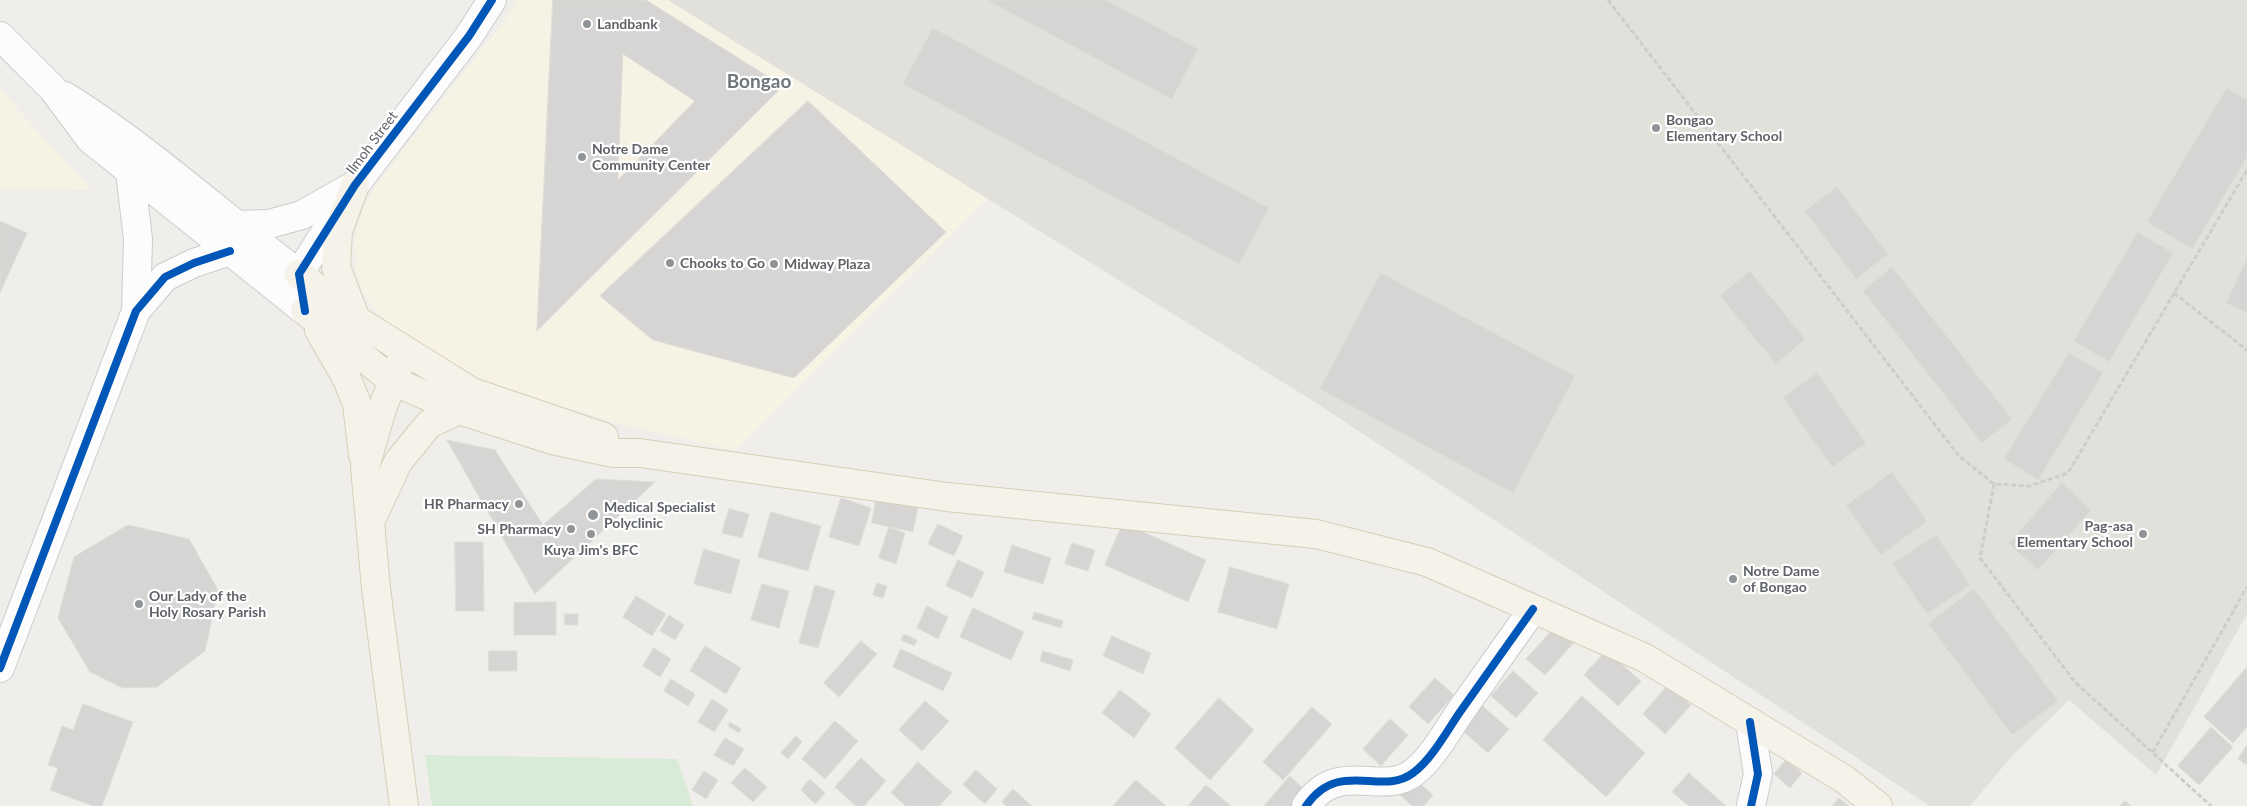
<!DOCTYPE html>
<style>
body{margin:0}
canvas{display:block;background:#efeeea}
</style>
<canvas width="2247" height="806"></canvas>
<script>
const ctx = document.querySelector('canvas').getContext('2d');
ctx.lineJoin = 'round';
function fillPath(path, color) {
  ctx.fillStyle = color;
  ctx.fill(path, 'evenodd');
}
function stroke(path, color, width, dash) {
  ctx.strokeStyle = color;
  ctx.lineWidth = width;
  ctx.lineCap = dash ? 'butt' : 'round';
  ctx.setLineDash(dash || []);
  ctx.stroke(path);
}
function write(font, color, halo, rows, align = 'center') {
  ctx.font = font + ' Lato,sans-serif';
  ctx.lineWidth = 4.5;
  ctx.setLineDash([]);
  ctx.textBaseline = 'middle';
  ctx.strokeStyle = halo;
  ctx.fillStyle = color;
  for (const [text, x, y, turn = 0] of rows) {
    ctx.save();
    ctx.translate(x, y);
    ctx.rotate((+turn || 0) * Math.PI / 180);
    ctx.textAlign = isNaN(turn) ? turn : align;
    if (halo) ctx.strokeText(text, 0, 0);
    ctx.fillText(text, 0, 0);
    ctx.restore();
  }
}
fillPath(new Path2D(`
 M517 0H668L988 199 736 451 625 425 495 386 431 352 404 335 379 314 363 293 356 269 355 239 363 209 376 185 505 20Z
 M0 90 92 190 0 189Z`), '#f7f3e4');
fillPath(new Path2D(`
 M668 0H2247V614L2156 775 2069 700 2012 756 1970 806H1930L1313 401Z`), '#e2e0da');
fillPath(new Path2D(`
 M425 755 677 759 693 806H432Z`), '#d8ebd6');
const building = new Path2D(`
 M553 0H646L783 86 537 331ZM623 54 695 101 618 180Z
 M987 0H1106L1198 49 1172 99Z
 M933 28 1269 208 1239 264 903 84Z
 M2227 88 2247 100V157L2192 249 2147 222Z
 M808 101 946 232 794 378 653 340 600 296Z
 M1837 187 1888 254 1856 279 1805 211Z
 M0 221 27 233 0 293Z
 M2138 232 2173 253 2109 362 2074 341Z
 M2247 259V313L2226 303Z
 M1892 267 2012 419 1982 443 1863 291Z
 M1750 271 1805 339 1776 364 1720 296Z
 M1381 273 1575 376 1513 493 1320 389Z
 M2069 353 2103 373 2038 480 2004 459Z
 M1817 373 1866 443 1832 467 1783 398Z
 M447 440 495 450 543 525 596 479 655 482 535 594Z
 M1892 472 1927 521 1881 555 1846 506Z
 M2062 483 2091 510 2038 570 2009 544Z
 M841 498 871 508 859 546 829 537Z
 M876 499 918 508 913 532 872 523Z
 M729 509 749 514 742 538 722 533Z
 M771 512 821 526 808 571 758 557Z
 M1123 523 1206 560 1188 602 1105 565Z
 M938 524 963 536 954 556 928 544Z
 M128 525 189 539 218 590 205 651 157 687 123 688 90 672 58 618 74 557Z
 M889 527 905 533 896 564 879 558Z
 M1936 535 1970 585 1927 614 1893 564Z
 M455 542H483L484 611H456Z
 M1072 543 1095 550 1088 571 1065 564Z
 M1012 545 1051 558 1043 584 1004 572Z
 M704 549 740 560 731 594 694 584Z
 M958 560 984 572 972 598 946 586Z
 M1230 567 1289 584 1277 629 1218 612Z
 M877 583 887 586 883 598 873 595Z
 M762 584 789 591 779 628 751 620Z
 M815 585 835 591 818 648 799 643Z
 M1974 589 2058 701 2012 735 1928 624Z
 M636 596 666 614 652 636 623 617Z
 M556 602V635H514V603Z
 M927 606 948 617 938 639 917 628Z
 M973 608 1024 632 1011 660 960 637Z
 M1035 612 1063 621 1061 628 1032 619Z
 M565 614H578V625H565Z
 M669 615 684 625 675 640 660 631Z
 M1558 624 1576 640 1545 675 1526 659Z
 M904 634 917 640 914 646 901 640Z
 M1112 636 1151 653 1143 674 1103 656Z
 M861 641 877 654 839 697 824 683Z
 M705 646 741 668 726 694 690 671Z
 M654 648 671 659 660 677 643 666Z
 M901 649 952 673 943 691 893 667Z
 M489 651H517V671H489Z
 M1043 651 1073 660 1070 671 1040 661Z
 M1606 651 1641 681 1618 706 1584 675Z
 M2247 667V727L2233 743 2204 717Z
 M1513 671 1538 693 1516 718 1491 696Z
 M1435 678 1454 695 1428 724 1409 707Z
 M671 679 695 694 688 706 664 691Z
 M1668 685 1691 705 1665 734 1643 714Z
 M1120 690 1151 714 1134 738 1102 713Z
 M1582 696 1645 753 1606 797 1543 740Z
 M1219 698 1254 730 1210 780 1175 748Z
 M712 699 728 710 714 732 698 722Z
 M925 701 949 721 922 751 899 730Z
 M1478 702 1509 729 1488 753 1457 726Z
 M83 704 133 722 102 806H93L50 790 58 768 48 765 62 726 73 730Z
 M1312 707 1332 724 1283 780 1263 762Z
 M1390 719 1408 735 1381 766 1363 749Z
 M835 721 858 741 825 779 802 759Z
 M730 722 741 729 739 733 728 726Z
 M2211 727 2233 747 2199 785 2178 766Z
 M796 736 802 742 788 759 781 753Z
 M725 738 744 749 733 766 714 755Z
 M2247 745V765L2238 759Z
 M861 758 886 781 864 806H856L835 787Z
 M1786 760 1802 773 1790 788 1774 774Z
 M918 762 952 792 939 806H906L891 793Z
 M745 768 767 787 753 802 731 783Z
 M976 770 997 789 985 804 963 785Z
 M704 771 718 780 706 799 692 790Z
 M1689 773 1726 806H1689L1672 792Z
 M1290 776 1306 791 1293 806H1264Z
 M1414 778 1433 795 1424 806H1412L1399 794Z
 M810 779 825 793 815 804 801 790Z
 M1136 780 1166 806H1113Z
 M1206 785 1231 806H1188Z
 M1013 789 1032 806H1006L1002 802Z
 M1839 798 1849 806H1832Z
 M2125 801 2131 806H2120Z`);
fillPath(building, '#d6d5d3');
stroke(building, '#deddd9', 1);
const minor = new Path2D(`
 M0 36 53 89 90 139 305 311
 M65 96C148 148 221 215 299 274
 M130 172 138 239 136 311
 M234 225 269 224 302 215 353 186
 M303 297 299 274 355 185 469 36 492 0
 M0 668 136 311 165 277 194 263 230 251
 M1750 722 1758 774 1751 806
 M1306 806C1339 758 1381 797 1413 773 1432 759 1447 731 1460 712 1484 678 1509 643 1533 609`);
const major = new Path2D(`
 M355 185 338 231 336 267 355 317
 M299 274 355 319 472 392 604 437
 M305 311 393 381 459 410 552 440 613 453H640L947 497 1316 534 1427 562 1645 658 1844 779 1878 806
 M319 330 347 379 357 404 363 455
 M371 520 398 462 429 424 459 410
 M404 806 376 588 365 467 382 409 405 350`);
stroke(minor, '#cbcccc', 30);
stroke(major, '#d7ceb8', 30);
stroke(new Path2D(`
 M1608 0 1959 456 1994 484 2029 486 2068 473 2247 170
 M2174 293 2247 350
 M1994 484 1980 558 2075 682 2211 806
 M2153 752 2247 587`), '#cacfcc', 3, [5, 2.5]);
stroke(minor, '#fdfcfc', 28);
stroke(major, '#f4f2e9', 28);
stroke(new Path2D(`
 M305 311 299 274 355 185 469 36 492 0
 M0 668 136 311 165 277 194 263 230 251
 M1750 722 1758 774 1751 806
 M1306 806C1339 758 1381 797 1413 773 1432 759 1447 731 1460 712 1484 678 1509 643 1533 609`), '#0057b8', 8);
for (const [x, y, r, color] of [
 [587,24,5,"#919496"],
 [1656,128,5,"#919496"],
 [582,157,5,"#919496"],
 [670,263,5,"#919496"],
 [774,264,5,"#919496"],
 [519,504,5,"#919496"],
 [593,515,6,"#919496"],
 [571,529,5,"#919496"],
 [591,534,5,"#919496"],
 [2143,534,5,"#919496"],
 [1733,579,5,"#919496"],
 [139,604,5,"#919496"]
]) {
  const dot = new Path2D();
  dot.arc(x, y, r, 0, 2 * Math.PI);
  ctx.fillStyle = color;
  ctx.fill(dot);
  stroke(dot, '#fff', 2);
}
write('bold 14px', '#5f6368', '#fff', [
 ["Landbank",597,24],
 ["Bongao",1666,120],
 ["Elementary School",1666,136],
 ["Notre Dame",592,149],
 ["Community Center",592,165],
 ["Chooks to Go",680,263],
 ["Midway Plaza",784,264],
 ["HR Pharmacy",509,504,"right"],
 ["Medical Specialist",604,507],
 ["Polyclinic",604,523],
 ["Pag-asa",2133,526,"right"],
 ["Elementary School",2133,542,"right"],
 ["SH Pharmacy",561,529,"right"],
 ["Kuya Jim's BFC",591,550,"center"],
 ["Notre Dame",1743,571],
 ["of Bongao",1743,587],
 ["Our Lady of the",149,596],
 ["Holy Rosary Parish",149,612]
], 'left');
write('14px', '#5f6368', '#fff', [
 ["Ilmoh Street",372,143,-53]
]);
write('bold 19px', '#70757a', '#fff', [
 ["Bongao",759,82]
]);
</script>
